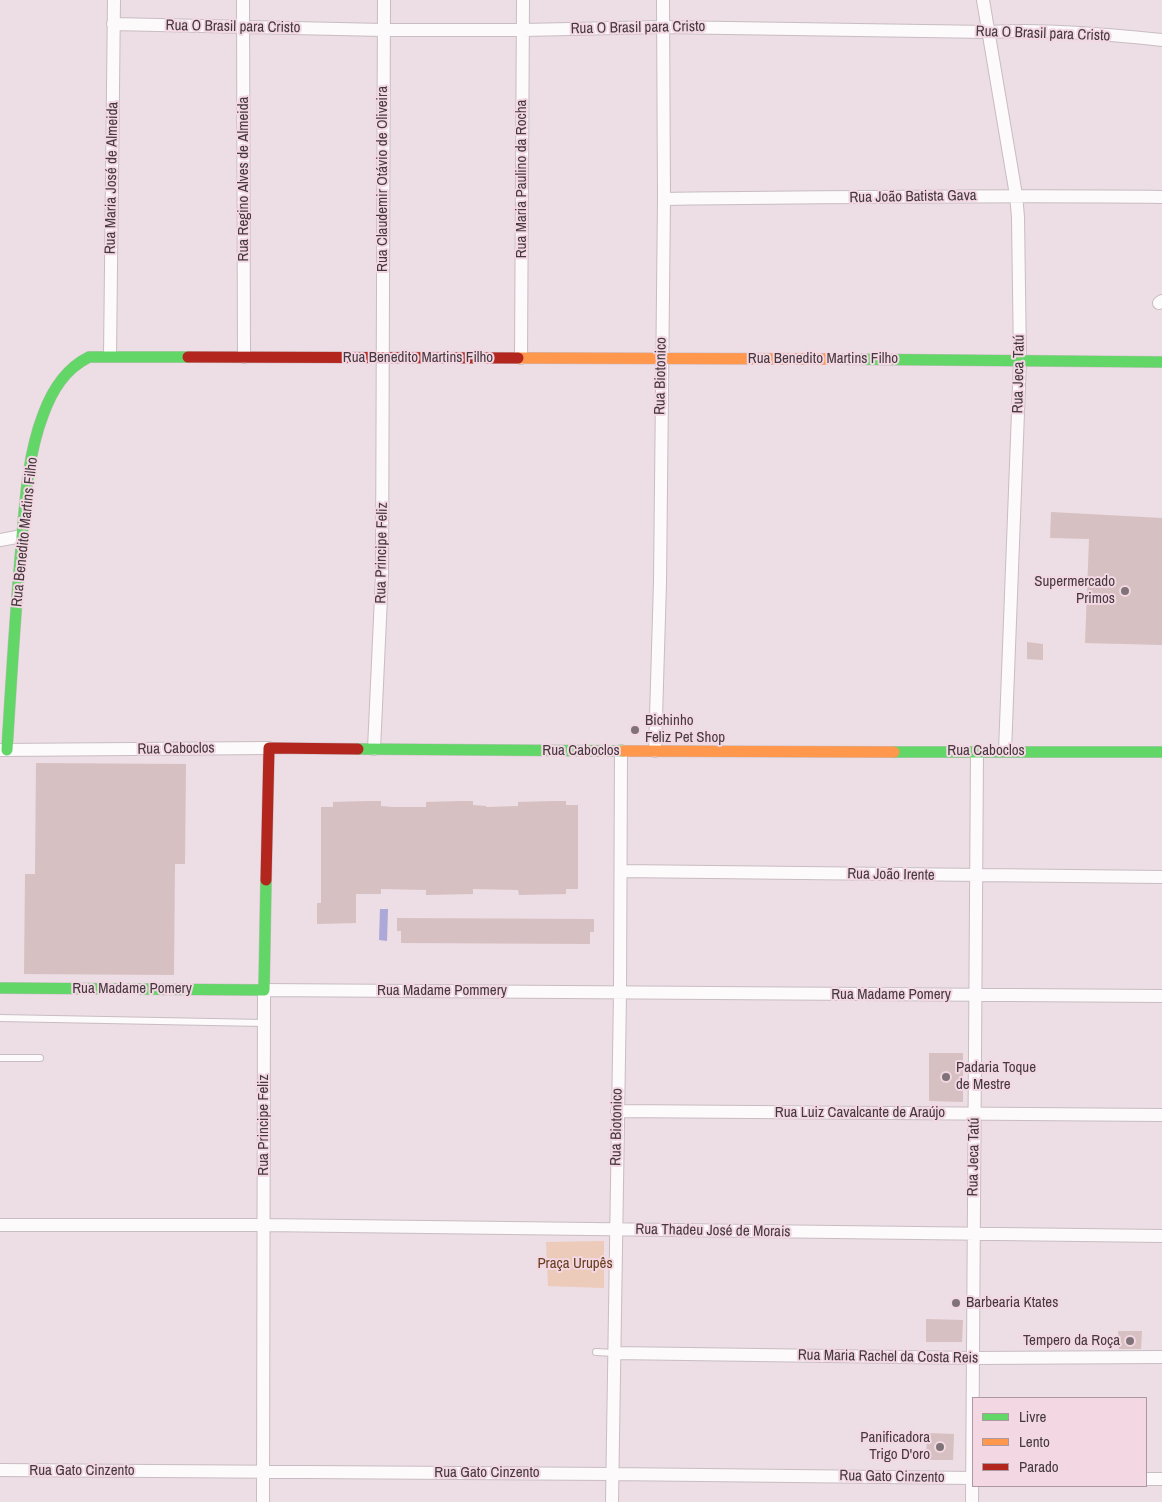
<!DOCTYPE html>
<meta charset="utf-8">
<style>
body{margin:0}
#map{position:relative;width:1162px;height:1502px;overflow:hidden;background:#eddde4;font-family:"Archivo Narrow",sans-serif}
canvas{display:block}
.legend{position:absolute;left:972px;top:1397px;width:175px;height:90px;box-sizing:border-box;background:#f3d7e3;border:1px solid #ad98a1;margin:0;padding:6px 9px;list-style:none;font-size:15px;color:#44393e}
.legend li{display:flex;align-items:center;gap:10px;height:25px}
.legend b{width:25px;border:1px solid #ad98a1}
</style>
<div id="map">
<canvas width="1162" height="1502"></canvas>
<ul class="legend">
<li><b style="height:6px;background:#63d668"></b>Livre</li>
<li><b style="height:6px;background:#ff974d"></b>Lento</li>
<li><b style="height:6px;background:#b3261e"></b>Parado</li>
</ul>
</div>
<script>
const ctx = document.querySelector('canvas').getContext('2d');
ctx.lineJoin = 'round';
function fillPath(path, color) {
  ctx.fillStyle = color;
  ctx.fill(path, 'evenodd');
}
function stroke(path, color, width, dash) {
  ctx.strokeStyle = color;
  ctx.lineWidth = width;
  ctx.lineCap = dash ? 'butt' : 'round';
  ctx.setLineDash(dash || []);
  ctx.stroke(path);
}
function write(font, color, halo, rows, align = 'center') {
  ctx.font = font + ' "Archivo Narrow",sans-serif';
  ctx.lineWidth = 4;
  ctx.setLineDash([]);
  ctx.textBaseline = 'middle';
  ctx.strokeStyle = halo;
  ctx.fillStyle = color;
  for (const [text, x, y, turn = 0] of rows) {
    ctx.save();
    ctx.translate(x, y);
    ctx.rotate((+turn || 0) * Math.PI / 180);
    ctx.textAlign = isNaN(turn) ? turn : align;
    if (halo) ctx.strokeText(text, 0, 0);
    ctx.fillText(text, 0, 0);
    ctx.restore();
  }
}
fillPath(new Path2D(`
 M604 1241V1288L548 1286 546 1242Z`), '#eccbba');
fillPath(new Path2D(`
 M380 909H388L387 941 379 940Z`), '#aca9d9');
fillPath(new Path2D(`
 M1051 512 1162 518V645L1085 643 1089 539 1050 538Z
 M1027 642 1043 644V660L1027 659Z
 M36 763 186 764 185 864H175L174 975 24 974 25 874H35Z
 M368 801H381V806L393 807H426V802L460 801H473V805L486 806V807L518 806V802L553 801H566V805H578V889H566V894L519 895 518 890 473 889V894L426 895V890L381 889V894H356V923L317 924V903H321V807H333V802Z
 M397 918 594 919V932H590V944L401 943V931H397Z
 M929 1053H963V1102L929 1101Z
 M926 1319 963 1320 962 1342H926Z
 M1118 1331H1142L1141 1349H1119Z
 M927 1433 954 1434 953 1460H926Z`), '#d6c0c2');
const lane = new Path2D(`
 M0 1018 264 1023
 M0 1058H40
 M596 1352 615 1353`);
const street = new Path2D(`
 M243 0 244 357
 M983 0 1016 195 1018 217 1020 360 1005 751
 M113 24 383 30H523L663 27 988 32C1047 29 1104 34 1162 40
 M664 199C830 197 996 195 1162 197
 M1159 303 1162 301
 M110 356 114 0
 M521 358 523 0
 M0 540 22 536
 M374 749 382 575 384 0
 M0 750 269 748
 M655 751 660 582 664 199 663 0
 M621 871 1162 877
 M617 1111 1162 1115
 M0 1225H263L1162 1236
 M615 1353 973 1358 1162 1357
 M0 1470 612 1474 973 1478
 M1146 1479H1162
 M263 1502 264 990 1162 996
 M612 1502 620 993 621 751
 M972 1502 977 751`);
const fast = new Path2D(`
 M831 359 1162 362
 M358 749 623 751
 M7 750C11 683 15 616 21 549 25 504 27 457 43 415 52 390 65 369 89 357H188
 M894 752H1162
 M0 988 264 990 266 880`);
const slow = new Path2D(`
 M518 358 831 359
 M623 751 894 752`);
const jam = new Path2D(`
 M188 357 518 358
 M266 880 269 748 358 749`);
stroke(lane, '#c8bdc2', 8);
stroke(street, '#c8bdc2', 14);
stroke(fast, '#c8bdc2', 12);
stroke(slow, '#c8bdc2', 12);
stroke(jam, '#c8bdc2', 12);
stroke(lane, '#fcfafb', 6);
stroke(street, '#fcfafb', 12);
stroke(fast, '#63d668', 11);
stroke(slow, '#ff974d', 11);
stroke(jam, '#b3261e', 11);
for (const [x, y, r, color] of [
 [1125,591,5,"#7f7278"],
 [635,730,5,"#7f7278"],
 [946,1077,5,"#7f7278"],
 [956,1303,5,"#7f7278"],
 [1130,1341,5,"#7f7278"],
 [940,1447,5,"#7f7278"]
]) {
  const dot = new Path2D();
  dot.arc(x, y, r, 0, 2 * Math.PI);
  ctx.fillStyle = color;
  ctx.fill(dot);
  stroke(dot, '#f3d7e3', 2);
}
write('15px', '#44393e', '#f3d7e3', [
 ["Rua O Brasil para Cristo",233,27,1],
 ["Rua O Brasil para Cristo",638,28,-1],
 ["Rua O Brasil para Cristo",1043,34,2],
 ["Rua Maria José de Almeida",112,178,-89],
 ["Rua Regino Alves de Almeida",244,179,-90],
 ["Rua Claudemir Otávio de Oliveira",383,179,-90],
 ["Rua Maria Paulino da Rocha",522,179,-90],
 ["Rua João Batista Gava",913,197,-1],
 ["Rua Benedito Martins Filho",418,358],
 ["Rua Benedito Martins Filho",823,359],
 ["Rua Jeca Tatú",1019,374,-89],
 ["Rua Biotonico",661,376,-89],
 ["Rua Benedito Martins Filho",25,532,-84],
 ["Rua Principe Feliz",382,553,-89],
 ["Rua Caboclos",176,749,-1],
 ["Rua Caboclos",581,751],
 ["Rua Caboclos",986,751],
 ["Rua João Irente",891,875,1],
 ["Rua Madame Pomery",132,989],
 ["Rua Madame Pommery",442,991],
 ["Rua Madame Pomery",891,995],
 ["Rua Luiz Cavalcante de Araújo",860,1113],
 ["Rua Principe Feliz",264,1125,-90],
 ["Rua Biotonico",617,1127,-89],
 ["Rua Jeca Tatú",974,1157,-89],
 ["Rua Thadeu José de Morais",713,1231,1],
 ["Rua Maria Rachel da Costa Reis",888,1357,1],
 ["Rua Gato Cinzento",82,1471],
 ["Rua Gato Cinzento",487,1473],
 ["Rua Gato Cinzento",892,1477,1]
]);
write('15px', '#44393e', '#f3d7e3', [
 ["Supermercado",1115,582],
 ["Primos",1115,599],
 ["Bichinho",645,721,"left"],
 ["Feliz Pet Shop",645,738,"left"],
 ["Padaria Toque",956,1068,"left"],
 ["de Mestre",956,1085,"left"],
 ["Barbearia Ktates",966,1303,"left"],
 ["Tempero da Roça",1120,1341],
 ["Panificadora",930,1438],
 ["Trigo D'oro",930,1455]
], 'right');
write('15px', '#673e1b', '#f3d7e3', [
 ["Praça Urupês",575,1264]
]);
</script>
